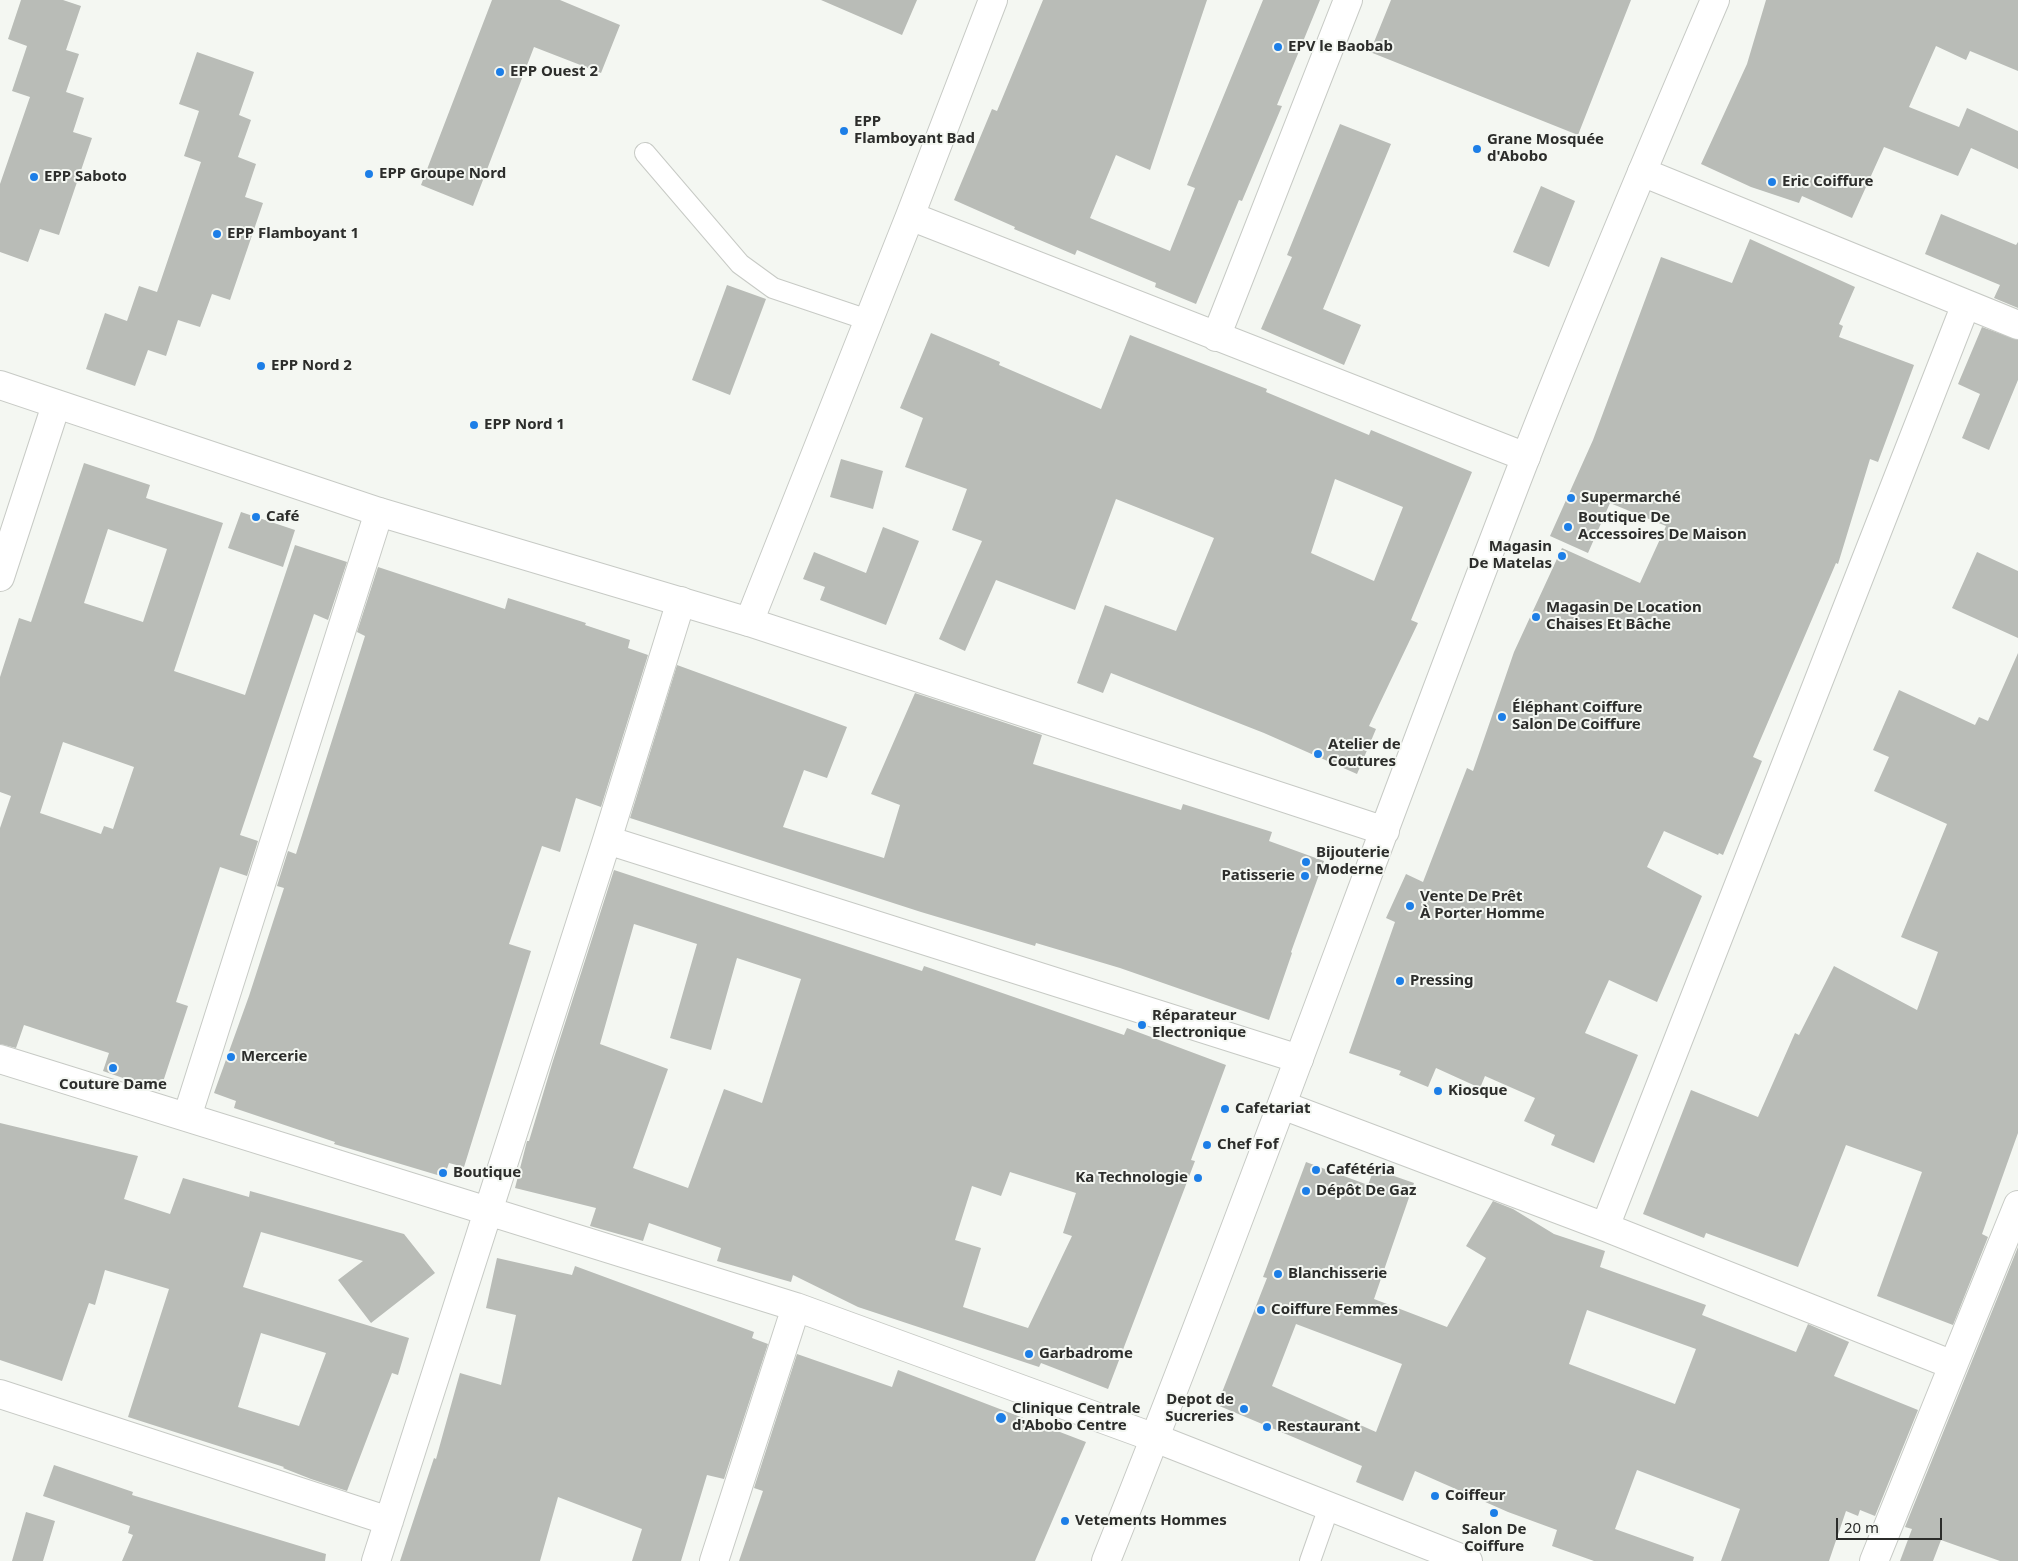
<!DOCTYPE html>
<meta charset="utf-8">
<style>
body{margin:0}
#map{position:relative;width:2018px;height:1561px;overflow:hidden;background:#f4f7f2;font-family:"Noto Sans",sans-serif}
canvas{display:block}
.scale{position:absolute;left:1836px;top:1518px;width:106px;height:22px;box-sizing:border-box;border:2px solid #2c2d2b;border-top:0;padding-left:6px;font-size:15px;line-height:18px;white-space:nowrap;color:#2c2d2b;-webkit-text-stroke:4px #f4f7f2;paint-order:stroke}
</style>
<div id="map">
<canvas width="2018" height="1561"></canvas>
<div class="scale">20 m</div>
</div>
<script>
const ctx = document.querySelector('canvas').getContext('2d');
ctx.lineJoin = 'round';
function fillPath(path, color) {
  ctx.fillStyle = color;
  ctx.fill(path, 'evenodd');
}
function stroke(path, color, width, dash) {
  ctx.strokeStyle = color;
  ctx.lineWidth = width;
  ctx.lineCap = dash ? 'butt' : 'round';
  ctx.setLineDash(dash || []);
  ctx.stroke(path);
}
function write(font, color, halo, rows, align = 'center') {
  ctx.font = font + ' "Noto Sans",sans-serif';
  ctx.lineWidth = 4;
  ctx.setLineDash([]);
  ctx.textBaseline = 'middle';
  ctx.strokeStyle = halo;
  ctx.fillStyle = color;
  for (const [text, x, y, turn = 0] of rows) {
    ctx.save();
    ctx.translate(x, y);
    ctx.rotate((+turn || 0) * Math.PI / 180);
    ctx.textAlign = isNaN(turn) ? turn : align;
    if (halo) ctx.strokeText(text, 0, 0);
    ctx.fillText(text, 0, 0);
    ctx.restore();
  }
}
fillPath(new Path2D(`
 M21 0H63L81 6 66 50 79 54 66 92 84 98 73 132 92 138 59 235 40 229 28 262 0 252V184L30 97 12 91 27 46 8 39Z
 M492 0H560L620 25 601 73 534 47 473 206 421 185Z
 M821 0H917L902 35Z
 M1043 0H1207L1150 170 1116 155 1090 218 1170 251 1195 188 1187 185 1263 0H1320L1277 105 1282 106 1242 201 1239 200 1196 304 1155 287 1156 283 1077 250 1075 255 1014 229 1015 227 954 200 992 109 997 111Z
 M1391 0H1631L1578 135 1370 52Z
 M1766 0H2018V71L1970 51 1966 60 1936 46 1909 107 1959 127 1967 108 2018 131V169L1971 148 1958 176 1884 147 1852 218 1802 196 1799 203 1751 187 1701 164 1747 64Z
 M197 52 254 72 239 115 251 120 238 157 256 164 245 197 263 203 230 300 212 294 200 327 178 320 166 356 148 350 135 386 86 369 105 313 127 321 139 286 157 292 201 162 184 156 199 111 179 104Z
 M1340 124 1391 144 1323 309 1361 325 1344 365 1261 329 1292 257 1287 255Z
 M1541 186 1575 201 1549 267 1513 252Z
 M1941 214 2016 245 2018 242V308L1994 298 2000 285 1925 254Z
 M1750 239 1855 287 1839 324 1843 326 1839 337 1914 365 1878 462 1870 459 1838 564 1836 563 1753 757 1762 761 1723 855 1719 853 1718 855 1664 831 1647 867 1702 896 1657 1002 1609 980 1585 1033 1638 1055 1594 1163 1551 1145 1555 1135 1524 1121 1535 1098 1485 1076 1480 1088 1436 1068 1428 1087 1399 1075 1401 1071 1349 1053 1395 922 1386 918 1406 874 1423 882 1467 768 1473 771 1514 652 1562 548 1640 583 1666 526 1610 503 1588 553 1550 536 1593 440 1661 257 1732 283Z
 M727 285 766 299 730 395 692 380Z
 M1982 327 2018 340V380L1989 450 1962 438 1980 394 1958 384Z
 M931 333 1000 362 999 365 1101 409 1130 335 1267 389 1266 392 1369 435 1371 430 1472 472 1411 620 1418 623 1369 726 1376 729 1357 774 1264 733 1111 673 1103 693 1077 683 1105 605 1176 631 1214 538 1116 499 1075 610 996 580 965 651 939 639 982 541 952 530 967 489 905 467 923 418 900 408ZM1335 479 1403 507 1374 581 1311 553Z
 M841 459 883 471 873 509 830 497Z
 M84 463 150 485 146 498 223 523 174 671 245 695 295 545 347 562 328 620 314 614 240 835 258 841 247 876 220 867 176 1002 188 1006 160 1091 103 1071 109 1053 24 1025 16 1048 0 1044V828L11 796 0 792V677L19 618 31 622ZM108 529 167 549 143 622 84 603ZM63 742 134 767 113 829 104 826 101 834 40 813Z
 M241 512 295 530 283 567 228 548Z
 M883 527 919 541 886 625 820 600 825 587 803 579 814 552 866 573Z
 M1977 552 2018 571V638L1952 608Z
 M378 567 505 609 508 598 586 623 585 625 630 640 628 648 648 655 601 807 576 798 560 852 542 846 509 944 531 951 464 1167 449 1163 444 1177 334 1144 335 1142 234 1108 236 1101 214 1093 249 996 284 888 277 886 288 851 296 854 365 636 357 632Z
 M2018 653V1133L1982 1234 1988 1237 1953 1325 1877 1296 1922 1172 1846 1145 1798 1267 1706 1233 1704 1238 1643 1214 1691 1090 1758 1117 1795 1033 1799 1035 1834 966 1917 1010 1938 952 1901 937 1947 824 1874 791 1889 757 1873 750 1899 690 1975 725 1979 717 1988 721Z
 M677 665 847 727 827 778 804 770 783 827 884 858 900 805 871 794 915 693 1042 735 1033 764 1181 810 1183 804 1272 832 1269 841 1324 861 1291 952 1292 953 1269 1020 1120 968 1036 943 1035 946 921 912 630 818Z
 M614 870 922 971 924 966 1124 1035 1127 1028 1226 1065 1191 1160 1195 1161 1108 1389 1041 1363 1039 1367 858 1307 793 1275 791 1282 717 1261 721 1248 649 1223 643 1241 590 1226 596 1208 515 1188 527 1141H529L552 1064ZM634 924 697 944 670 1038 711 1050 737 958 801 979 762 1103 724 1089 688 1188 633 1168 668 1069 600 1044ZM1010 1172 1076 1193 1063 1233 1072 1236 1028 1328 963 1307 981 1248 955 1240 972 1186 1001 1196Z
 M0 1123 138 1156 124 1199 170 1214 183 1178 249 1197 250 1191 404 1234 435 1273 371 1323 338 1280 363 1261 261 1232 243 1287 409 1338 398 1375 392 1373 347 1491 311 1479 283 1468 284 1467 128 1417 169 1289 105 1270 95 1305 89 1303 62 1381 0 1360ZM261 1333 326 1353 299 1426 238 1407Z
 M1306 1162 1368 1185 1374 1169 1414 1183 1374 1299 1447 1327 1486 1258 1466 1246 1493 1201 1513 1209 1554 1234 1605 1251 1600 1267 1706 1305 1702 1315 1796 1352 1808 1324 1849 1342 1834 1376 1918 1410 1875 1516 1860 1510 1858 1516 1846 1511 1829 1561H1721L1740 1509 1637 1470 1615 1529 1694 1557 1693 1561H1594L1552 1546 1557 1530 1508 1512 1415 1471 1403 1501 1356 1482 1362 1466 1217 1405 1267 1278 1263 1277ZM1587 1310 1696 1349 1675 1404 1569 1364ZM1296 1324 1402 1364 1376 1432 1272 1386Z
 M2018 1247V1561H2000L1941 1540 1933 1561H1900L1912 1529 1905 1527Z
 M497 1258 572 1275 575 1266 754 1332 752 1338 768 1344 724 1479 707 1475 681 1561H632L642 1529 558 1497 540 1561H400L434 1458 436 1459 460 1373 501 1385 516 1315 486 1308Z
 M797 1354 892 1387 898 1370 1086 1442 1035 1561H739L763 1491 754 1488Z
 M54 1465 133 1492 132 1495 326 1554 325 1561H122L133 1535 128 1533 130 1526 43 1496Z
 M26 1512 55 1521 43 1561H12Z`), '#b9bcb7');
const lane = new Path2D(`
 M645 153 740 264 773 288 868 320
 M1310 1561 1329 1507`);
const street = new Path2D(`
 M1642 172 2018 325
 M910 216 1526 457
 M1216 337 1348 0
 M0 577 56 405
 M749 622 910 216 993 0
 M607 840 1299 1059
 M0 1059 796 1307 1155 1438 1468 1561
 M1282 1105 1605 1227 1953 1365
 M187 1117 379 512
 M1605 1227 1966 304
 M0 1394 389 1521
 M376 1561 607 840 681 601
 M714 1561 796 1307
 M1874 1561 2018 1205`);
const secondary = new Path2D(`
 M0 385 379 512 749 622 1385 831
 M1106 1561C1252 1196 1383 825 1525 459 1585 305 1650 152 1715 0`);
stroke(lane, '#c7cac5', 22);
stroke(street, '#c7cac5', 30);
stroke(secondary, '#c7cac5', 30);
stroke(lane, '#fff', 20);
stroke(street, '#fff', 28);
stroke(secondary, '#fff', 28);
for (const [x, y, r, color] of [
 [1278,47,5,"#1c7ee7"],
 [500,72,5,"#1c7ee7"],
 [844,131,5,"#1c7ee7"],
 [1477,149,5,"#1c7ee7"],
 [369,174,5,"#1c7ee7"],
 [34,177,5,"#1c7ee7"],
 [1772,182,5,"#1c7ee7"],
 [217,234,5,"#1c7ee7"],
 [261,366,5,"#1c7ee7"],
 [474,425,5,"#1c7ee7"],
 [1571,498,5,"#1c7ee7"],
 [256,517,5,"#1c7ee7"],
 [1568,527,5,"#1c7ee7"],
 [1562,556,5,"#1c7ee7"],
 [1536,617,5,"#1c7ee7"],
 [1502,717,5,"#1c7ee7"],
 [1318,754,5,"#1c7ee7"],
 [1306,862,5,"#1c7ee7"],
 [1305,876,5,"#1c7ee7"],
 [1410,906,5,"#1c7ee7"],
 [1400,981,5,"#1c7ee7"],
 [1142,1025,5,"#1c7ee7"],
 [231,1057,5,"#1c7ee7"],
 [113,1068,5,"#1c7ee7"],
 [1438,1091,5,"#1c7ee7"],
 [1225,1109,5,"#1c7ee7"],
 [1207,1145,5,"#1c7ee7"],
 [1316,1170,5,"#1c7ee7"],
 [443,1173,5,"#1c7ee7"],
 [1198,1178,5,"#1c7ee7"],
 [1306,1191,5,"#1c7ee7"],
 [1278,1274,5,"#1c7ee7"],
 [1261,1310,5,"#1c7ee7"],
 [1029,1354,5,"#1c7ee7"],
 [1244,1409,5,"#1c7ee7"],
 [1001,1418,6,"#1c7ee7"],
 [1267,1427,5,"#1c7ee7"],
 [1435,1496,5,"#1c7ee7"],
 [1494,1513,5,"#1c7ee7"],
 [1065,1521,5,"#1c7ee7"]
]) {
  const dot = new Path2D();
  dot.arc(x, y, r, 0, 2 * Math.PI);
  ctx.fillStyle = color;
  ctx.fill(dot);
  stroke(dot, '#f4f7f2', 2);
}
write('bold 15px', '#2c2d2b', '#f4f7f2', [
 ["EPV le Baobab",1288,47],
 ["EPP Ouest 2",510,72],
 ["EPP",854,122],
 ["Flamboyant Bad",854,139],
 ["Grane Mosquée",1487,140],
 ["d'Abobo",1487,157],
 ["EPP Groupe Nord",379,174],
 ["EPP Saboto",44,177],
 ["Eric Coiffure",1782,182],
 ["EPP Flamboyant 1",227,234],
 ["EPP Nord 2",271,366],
 ["EPP Nord 1",484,425],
 ["Supermarché",1581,498],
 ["Café",266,517],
 ["Boutique De",1578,518],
 ["Accessoires De Maison",1578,535],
 ["Magasin",1552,547,"right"],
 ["De Matelas",1552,564,"right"],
 ["Magasin De Location",1546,608],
 ["Chaises Et Bâche",1546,625],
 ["Éléphant Coiffure",1512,708],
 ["Salon De Coiffure",1512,725],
 ["Atelier de",1328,745],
 ["Coutures",1328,762],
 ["Bijouterie",1316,853],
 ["Moderne",1316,870],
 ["Patisserie",1295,876,"right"],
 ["Vente De Prêt",1420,897],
 ["À Porter Homme",1420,914],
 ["Pressing",1410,981],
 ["Réparateur",1152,1016],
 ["Electronique",1152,1033],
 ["Mercerie",241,1057],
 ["Couture Dame",113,1085,"center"],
 ["Kiosque",1448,1091],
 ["Cafetariat",1235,1109],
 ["Chef Fof",1217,1145],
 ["Cafétéria",1326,1170],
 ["Boutique",453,1173],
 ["Ka Technologie",1188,1178,"right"],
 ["Dépôt De Gaz",1316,1191],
 ["Blanchisserie",1288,1274],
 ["Coiffure Femmes",1271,1310],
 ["Garbadrome",1039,1354],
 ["Depot de",1234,1400,"right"],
 ["Sucreries",1234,1417,"right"],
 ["Clinique Centrale",1012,1409],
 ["d'Abobo Centre",1012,1426],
 ["Restaurant",1277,1427],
 ["Coiffeur",1445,1496],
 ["Vetements Hommes",1075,1521],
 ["Salon De",1494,1530,"center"],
 ["Coiffure",1494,1547,"center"]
], 'left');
</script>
